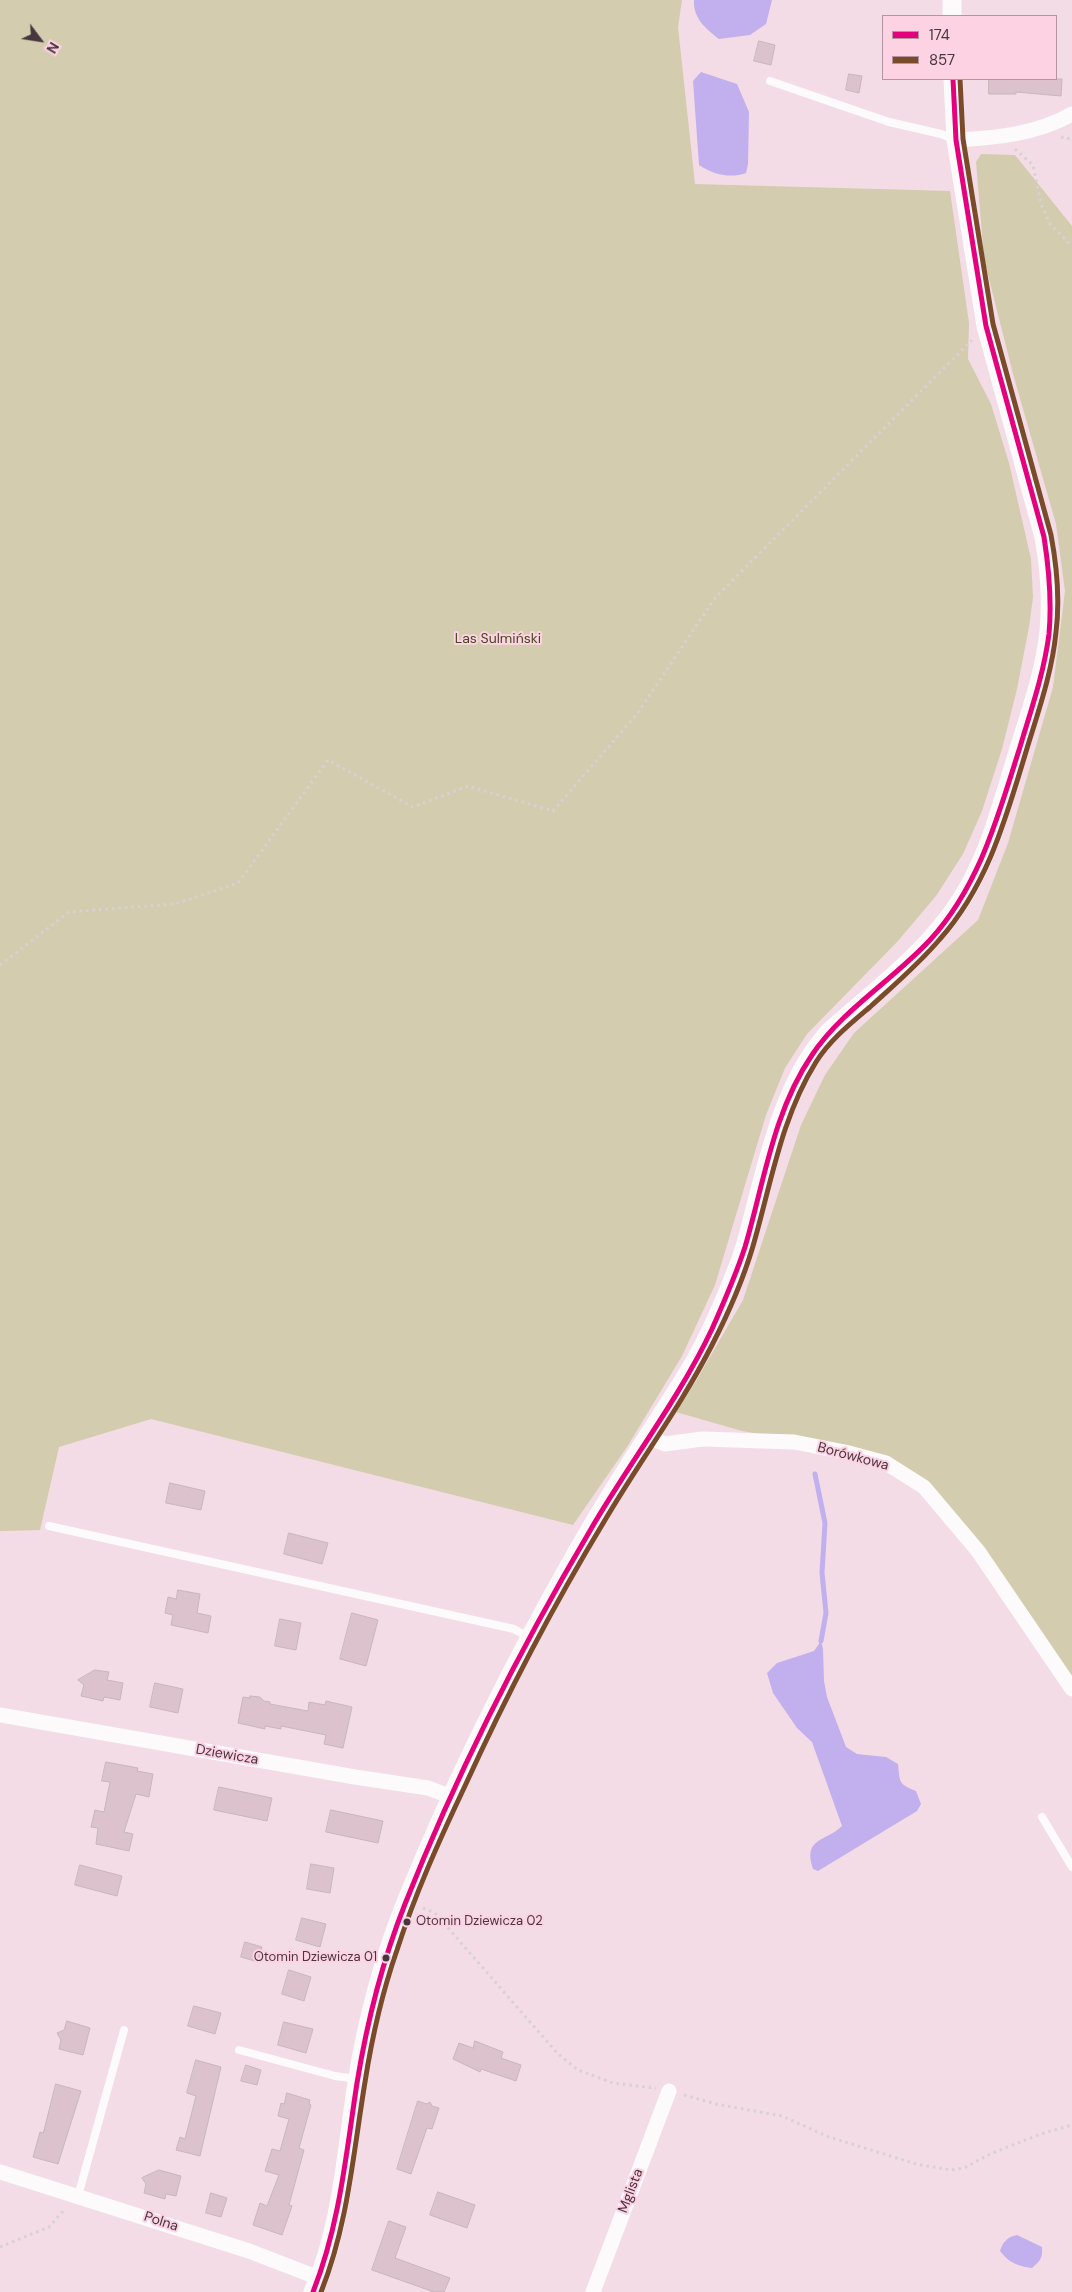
<!DOCTYPE html>
<meta charset="utf-8">
<style>
body{margin:0}
#map{position:relative;width:1072px;height:2292px;overflow:hidden;background:#f3dce5;font-family:"DM Sans",sans-serif}
canvas{display:block}
.legend{position:absolute;left:882px;top:15px;width:175px;height:65px;box-sizing:border-box;background:#fdd2e2;border:1px solid #b494a0;margin:0;padding:6px 9px;list-style:none;font-size:15px;color:#47363d}
.legend li{display:flex;align-items:center;gap:10px;height:25px}
.legend b{width:25px;border:1px solid #b494a0}
.north{position:absolute;left:15px;top:15px;width:50px;height:50px;-webkit-text-stroke:4px #fdd2e2;paint-order:stroke;rotate:121deg;font-size:14px;font-weight:700;line-height:20px;text-align:center;color:#47363d}
.north::after{content:'';display:block;margin:auto;width:18px;height:22px;background:#47363d;clip-path:polygon(50% 0,100% 100%,50% 72%,0 100%)}
</style>
<div id="map">
<canvas width="1072" height="2292"></canvas>
<ul class="legend">
<li><b style="height:6px;background:#e5007d"></b>174</li>
<li><b style="height:6px;background:#7a4b2a"></b>857</li>
</ul>
<div class="north">N</div>
</div>
<script>
const ctx = document.querySelector('canvas').getContext('2d');
ctx.lineJoin = 'round';
function fillPath(path, color) {
  ctx.fillStyle = color;
  ctx.fill(path, 'evenodd');
}
function stroke(path, color, width, dash) {
  ctx.strokeStyle = color;
  ctx.lineWidth = width;
  ctx.lineCap = dash ? 'butt' : 'round';
  ctx.setLineDash(dash || []);
  ctx.stroke(path);
}
function write(font, color, halo, rows, align = 'center') {
  ctx.font = font + ' "DM Sans",sans-serif';
  ctx.lineWidth = 4;
  ctx.setLineDash([]);
  ctx.textBaseline = 'middle';
  ctx.strokeStyle = halo;
  ctx.fillStyle = color;
  for (const [text, x, y, turn = 0] of rows) {
    ctx.save();
    ctx.translate(x, y);
    ctx.rotate((+turn || 0) * Math.PI / 180);
    ctx.textAlign = isNaN(turn) ? turn : align;
    if (halo) ctx.strokeText(text, 0, 0);
    ctx.fillText(text, 0, 0);
    ctx.restore();
  }
}
fillPath(new Path2D(`
 M0 0H682L678 27 695 184 950 191 969 323 968 359 991 404 1009 463 1031 559 1033 597 1029 627 1017 689 1002 749 982 811 963 854 936 896 897 942 807 1034 785 1068 766 1115 715 1285 682 1356 627 1447 573 1525 151 1419 59 1447 40 1530 0 1531Z
 M981 154 1015 155 1072 226V1678L990 1558 884 1455 742 1431 676 1412 696 1381 743 1300 801 1125 825 1075 854 1033 978 920 1008 843 1053 687 1065 591 1056 524 1013 374 984 259 976 162Z`), '#d3ccaf');
fillPath(new Path2D(`
 M694 0H772L766 24 750 35 719 39C705 28 693 18 694 0Z
 M701 72 737 84 749 112 748 164 746 173C730 179 712 174 699 165L693 81Z
 M821 1641 823 1649 824 1681 827 1697 846 1747 857 1754 886 1757 898 1764C900 1782 898 1784 916 1791L921 1804 917 1811 818 1871 813 1869C802 1837 828 1841 842 1826L812 1742 797 1728 773 1693 767 1673 777 1663 814 1651Z
 M1017 2235 1042 2247C1043 2258 1040 2261 1032 2268 1018 2266 1009 2263 1000 2251 1003 2242 1007 2237 1017 2235Z`), '#c2afed');
stroke(new Path2D(`
 M815 1474 825 1523 822 1573 826 1613 821 1641`), '#c2afed', 5);
const building = new Path2D(`
 M759 41 775 45 771 65 754 61Z
 M849 74 862 76 859 93 846 90Z
 M989 79H1062L1061 96 1016 92V94H989Z
 M170 1483 205 1491 201 1510 166 1503Z
 M289 1533 328 1543 322 1564 284 1554Z
 M178 1590 200 1594 197 1613 211 1616 208 1633 171 1625 173 1615 165 1613 168 1597 176 1599Z
 M352 1613 378 1620 366 1666 340 1659Z
 M280 1619 301 1623 296 1650 275 1646Z
 M95 1670 109 1672 107 1680 123 1683 120 1700 104 1697 103 1701 81 1696 84 1685 78 1680Z
 M155 1683 183 1689 178 1713 150 1707Z
 M250 1696 260 1697 264 1701 270 1702V1704L308 1711 309 1702 325 1705 326 1701 352 1707 343 1748 324 1744 326 1735 281 1726V1729L265 1726V1729L238 1723 243 1697 250 1698Z
 M106 1762 138 1768 137 1771 153 1774 149 1797 136 1794 124 1832 133 1834 129 1851 96 1844 98 1828 91 1827 95 1810 104 1812 110 1782 102 1781Z
 M219 1787 272 1798 267 1821 214 1810Z
 M331 1810 383 1821 378 1843 326 1832Z
 M311 1864 334 1868 330 1893 307 1889Z
 M80 1865 122 1876 117 1896 75 1885Z
 M302 1918 326 1924 320 1947 296 1940Z
 M245 1942 262 1947 258 1962 241 1957Z
 M289 1970 311 1977 304 2001 282 1994Z
 M194 2006 221 2013 215 2034 188 2026Z
 M67 2021 90 2028 83 2055 59 2049 61 2040 57 2033 64 2030Z
 M284 2022 313 2029 306 2053 278 2045Z
 M475 2041 503 2052 501 2058 521 2065 516 2081 481 2069 480 2072 453 2059 459 2043 473 2048Z
 M196 2060 221 2067 200 2156 176 2150 180 2137 185 2139 196 2096 187 2093Z
 M246 2065 261 2070 257 2085 241 2081Z
 M56 2084 81 2091 58 2164 33 2157 40 2132 43 2133Z
 M287 2093 310 2100 309 2104 311 2105 299 2148 304 2150 289 2205 292 2206 282 2235 253 2225 260 2203 267 2206 279 2175 265 2171 272 2149 280 2151 289 2119 278 2116 281 2103 284 2104Z
 M418 2101 426 2104 430 2102 432 2106 439 2108 432 2129 427 2128 411 2174 397 2169Z
 M159 2170 181 2176 176 2196 166 2194 165 2199 144 2193 146 2184 142 2178Z
 M438 2192 475 2205 467 2228 430 2215Z
 M211 2193 227 2198 221 2217 206 2213Z
 M389 2221 406 2227 395 2258 450 2278 444 2292H434L372 2270Z`);
fillPath(building, '#dbc2cc');
stroke(building, '#c8b6bd', 1);
stroke(new Path2D(`
 M1061 137 1067 139 1072 137
 M1015 149 1033 165 1041 204 1050 224 1072 246
 M0 965 69 912 175 904 238 883 328 760 413 807 468 786 553 811 637 714 715 598 972 340
 M423 1908 435 1913 558 2054 578 2070 613 2083 656 2088
 M684 2095 716 2104 782 2116 829 2137 916 2164 951 2170 964 2168 992 2153 1041 2134 1072 2125
 M0 2247 49 2227 65 2209`), '#d8d1d3', 3, [2.5, 4]);
stroke(new Path2D(`
 M770 81 889 122 941 134 956 140
 M49 1526 514 1629 530 1638
 M1042 1817 1072 1867
 M239 2050 335 2076 357 2079
 M78 2196 124 2030`), '#fdfafb', 8);
stroke(new Path2D(`
 M956 140C995 138 1038 134 1072 114
 M647 1437 665 1444 702 1439 794 1442 845 1452 886 1463 924 1487 978 1551 1072 1689
 M0 1715 355 1777 428 1788 452 1797
 M0 2172 249 2251 319 2278
 M593 2292 669 2091`), '#fdfafb', 15);
stroke(new Path2D(`
 M952 0V16
 M313 2292C342 2228 346 2152 357 2083 367 2019 383 1958 408 1897 457 1777 517 1657 581 1545 603 1507 626 1470 650 1433 672 1398 696 1364 713 1326 725 1299 738 1271 746 1243 766 1172 779 1089 828 1033 873 992 926 954 959 903 989 858 1002 803 1018 752 1030 713 1045 672 1049 631 1052 599 1050 570 1044 537L986 326 956 140 953 79`), '#fdfafb', 19);
stroke(new Path2D(`
 M313 2292C340 2224 346 2154 357 2083 367 2022 382 1962 405 1904 456 1775 520 1649 591 1529 630 1462 679 1399 712 1329 724 1302 736 1275 745 1247 764 1183 773 1112 812 1055 841 1011 894 979 930 940 980 885 998 816 1020 747 1031 710 1044 673 1049 634 1052 601 1049 569 1044 537L986 326 956 140 953 79`), '#e5007d', 5);
stroke(new Path2D(`
 M321 2292C348 2225 353 2154 365 2082 372 2037 382 1993 397 1950 415 1894 439 1841 464 1788 506 1696 553 1606 605 1520 639 1462 681 1406 712 1345 728 1314 743 1280 753 1246 771 1184 781 1118 816 1062 830 1040 850 1024 870 1007 894 985 919 964 940 939 987 886 1005 821 1025 755 1037 715 1052 674 1056 632 1060 600 1057 567 1051 535L993 324 963 139 960 79`), '#7a4b2a', 5);
for (const [x, y, r, color] of [
 [407,1922,4.5,"#47363d"],
 [386,1958,4.5,"#47363d"]
]) {
  const dot = new Path2D();
  dot.arc(x, y, r, 0, 2 * Math.PI);
  ctx.fillStyle = color;
  ctx.fill(dot);
  stroke(dot, '#fdd2e2', 2);
}
write('13px', '#47363d', '#fdd2e2', [
 ["Otomin Dziewicza 02",416,1922],
 ["Otomin Dziewicza 01",377,1958,"right"]
], 'left');
write('14px', '#474a21', '#fdd2e2', [
 ["Las Sulmiński",498,639]
]);
write('14px', '#47363d', '#fdd2e2', [
 ["Borówkowa",853,1457,15],
 ["Dziewicza",227,1755,10],
 ["Mglista",631,2191,-69],
 ["Polna",161,2222,18]
]);
</script>
